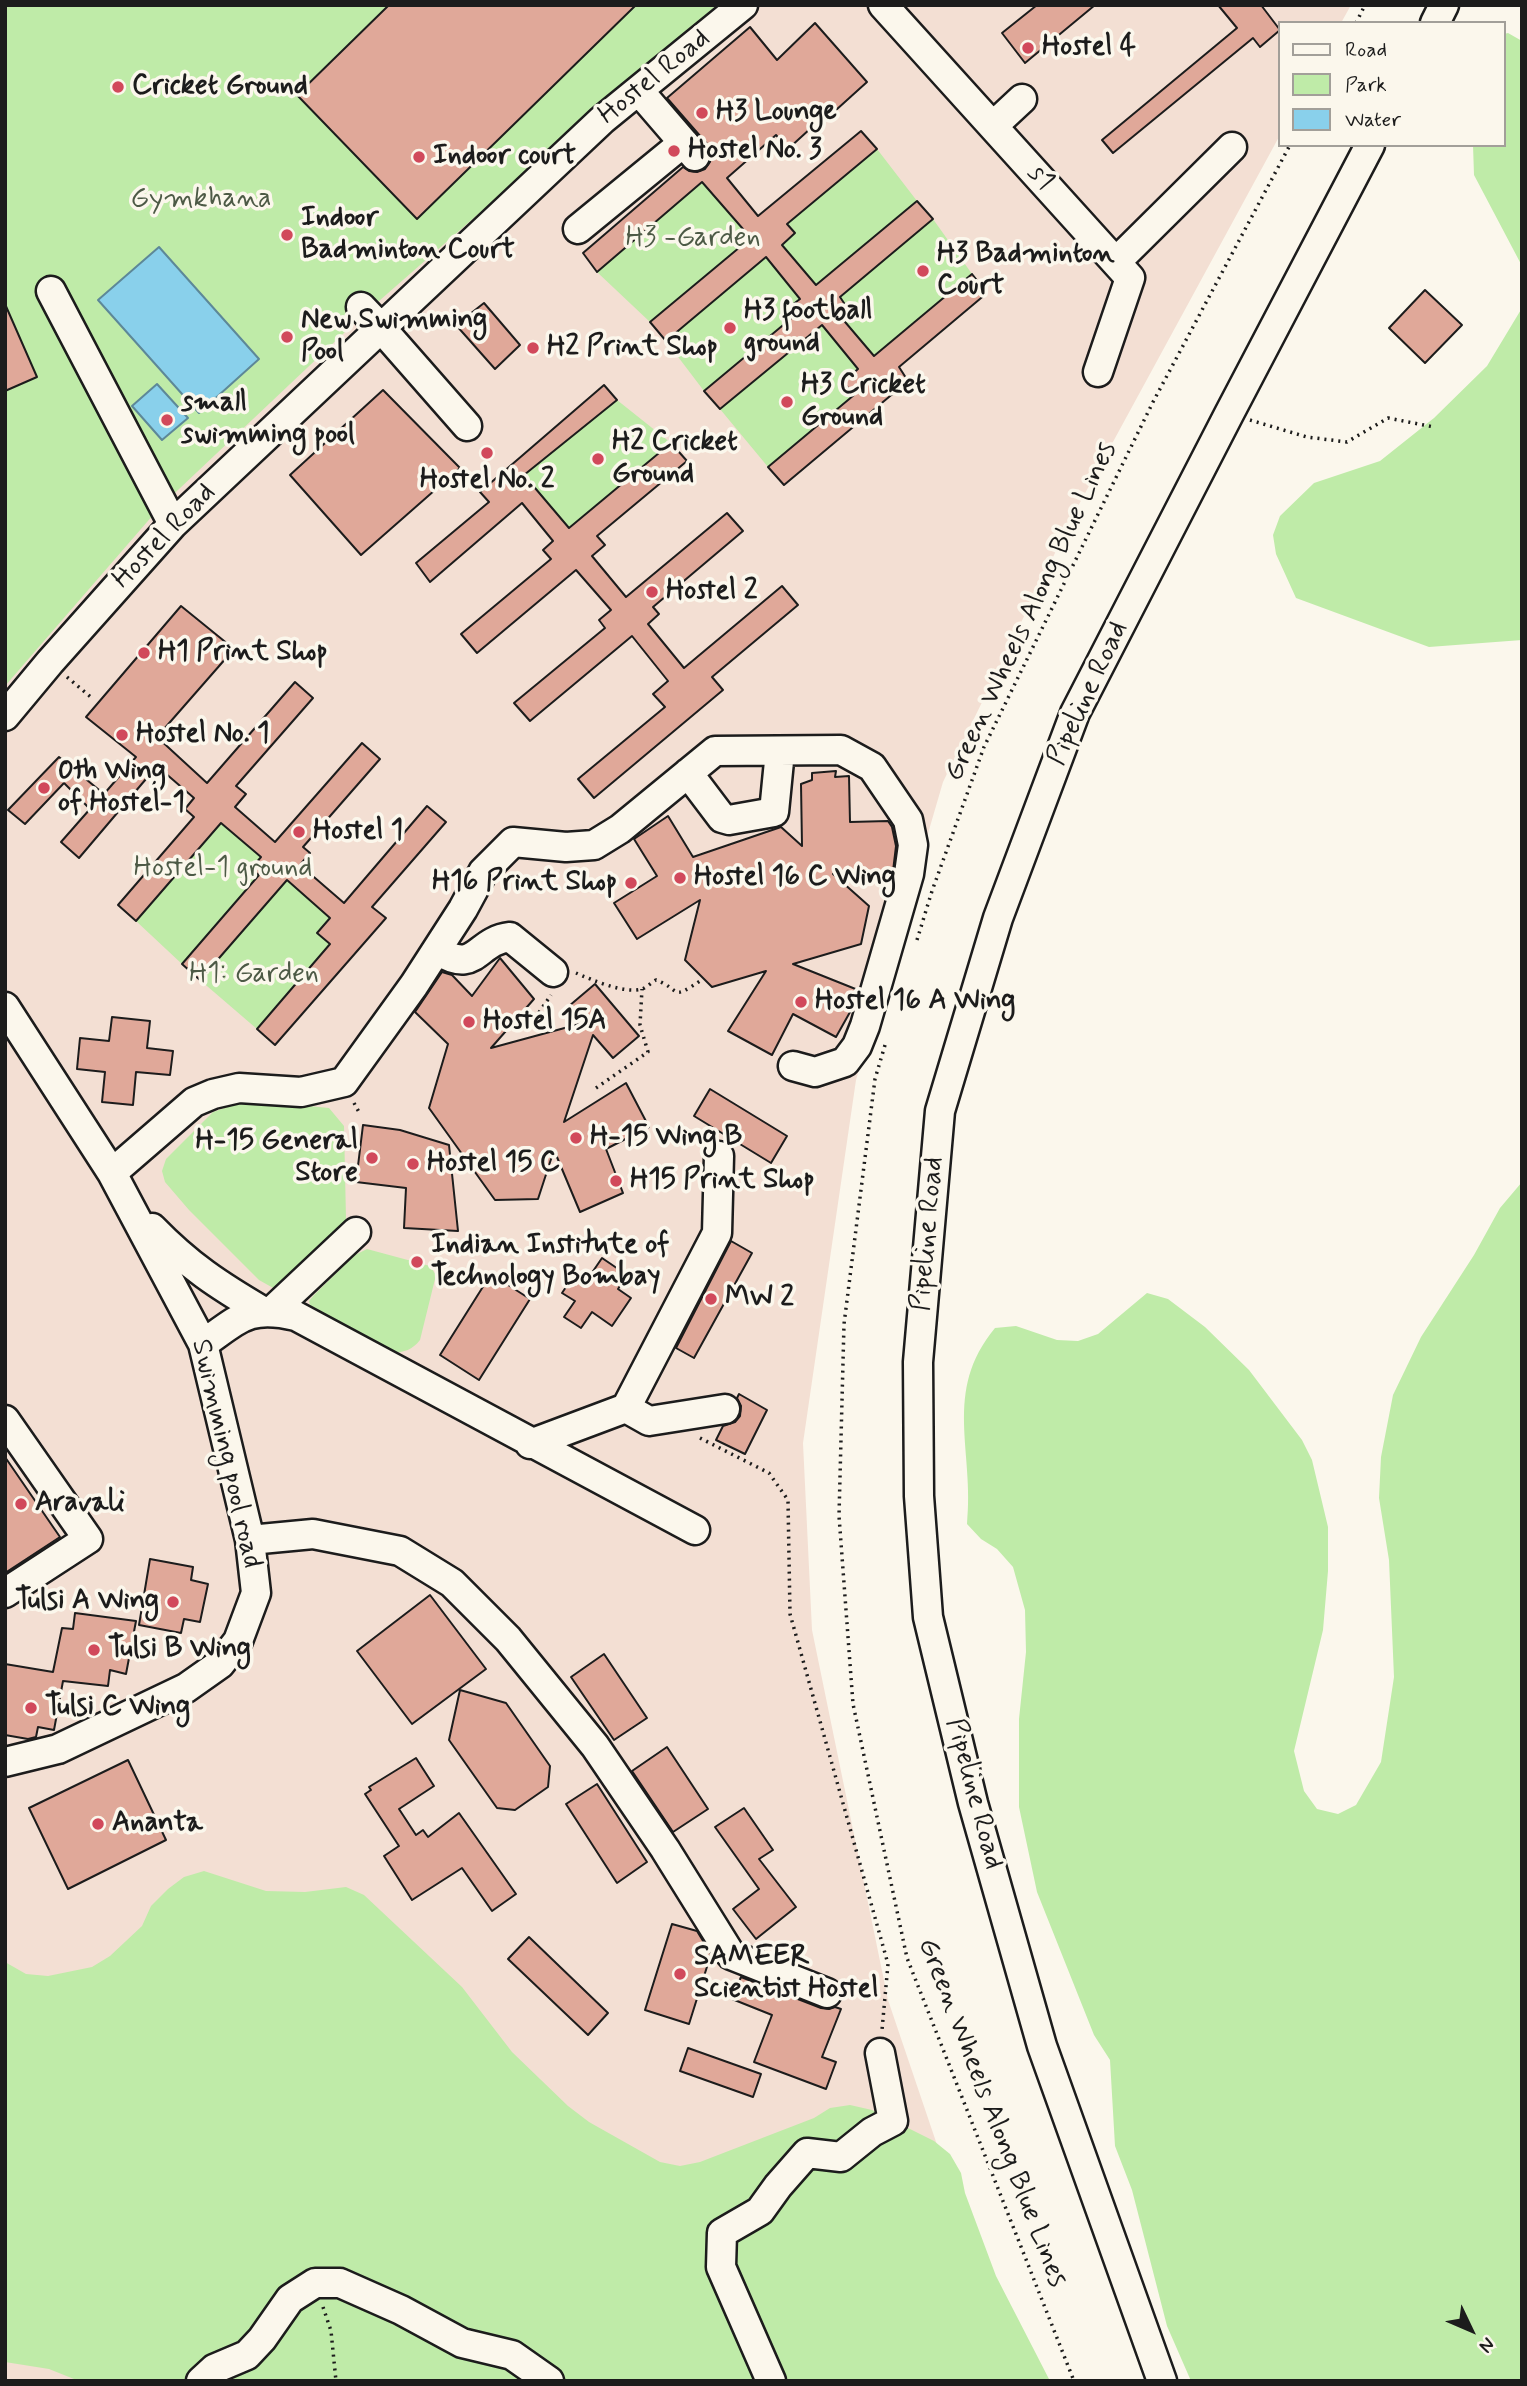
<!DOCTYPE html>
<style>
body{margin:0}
#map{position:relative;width:1527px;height:2386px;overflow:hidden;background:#fbf7ec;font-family:Mynerve,sans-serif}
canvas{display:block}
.frame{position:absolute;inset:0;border:7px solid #1c1c1c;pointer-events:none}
.legend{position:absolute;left:1278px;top:21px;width:228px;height:126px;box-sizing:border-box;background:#fbf7ec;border:2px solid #a29f99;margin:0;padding:9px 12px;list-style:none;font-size:21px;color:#1c1c1c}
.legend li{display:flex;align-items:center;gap:14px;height:35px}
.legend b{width:35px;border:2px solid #a29f99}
.north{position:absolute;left:1436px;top:2295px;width:70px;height:70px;-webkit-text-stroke:5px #fbf7ec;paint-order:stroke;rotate:134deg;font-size:19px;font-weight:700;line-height:28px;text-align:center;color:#1c1c1c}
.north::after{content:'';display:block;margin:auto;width:24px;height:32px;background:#1c1c1c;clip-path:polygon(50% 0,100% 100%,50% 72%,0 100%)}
</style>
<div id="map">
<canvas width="1527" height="2386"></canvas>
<div class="frame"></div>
<ul class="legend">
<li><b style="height:9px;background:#fbf7ec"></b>Road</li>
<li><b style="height:19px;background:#bfeba8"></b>Park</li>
<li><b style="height:19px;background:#89d0eb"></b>Water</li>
</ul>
<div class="north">N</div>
</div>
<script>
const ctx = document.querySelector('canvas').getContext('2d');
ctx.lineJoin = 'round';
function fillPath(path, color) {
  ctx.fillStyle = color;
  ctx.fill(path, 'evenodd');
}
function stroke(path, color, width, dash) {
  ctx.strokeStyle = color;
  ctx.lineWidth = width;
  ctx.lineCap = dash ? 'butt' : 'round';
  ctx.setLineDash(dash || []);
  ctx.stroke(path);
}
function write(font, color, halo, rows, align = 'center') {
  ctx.font = font + ' Mynerve,sans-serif';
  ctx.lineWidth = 7;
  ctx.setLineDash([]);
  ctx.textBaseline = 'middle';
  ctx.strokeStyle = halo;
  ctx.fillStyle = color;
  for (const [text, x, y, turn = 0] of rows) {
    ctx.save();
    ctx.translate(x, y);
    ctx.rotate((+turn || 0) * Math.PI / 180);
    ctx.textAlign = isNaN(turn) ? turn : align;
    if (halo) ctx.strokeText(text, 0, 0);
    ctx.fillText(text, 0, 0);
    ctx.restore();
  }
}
fillPath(new Path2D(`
 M5 5H1351L1341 23H1280V135L1077 508 943 782 856 1080 803 1443 812 1630 888 2000 997 2322 878 2381H5Z`), '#f3dfd3');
fillPath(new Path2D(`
 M5 5H717L363 315 160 507 5 686Z
 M1508 33 1522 41V266L1474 175 1473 145H1504V34Z
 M877 149 917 201 816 285 782 245 795 234 787 224Z
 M702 182 743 229 732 238 740 247 650 322 597 272Z
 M933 219 972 274 874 356 840 316 848 309 840 297Z
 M766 257 800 299 789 308 794 316 704 391 666 341Z
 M1522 308V640L1429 647 1296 598 1276 554 1273 535 1280 516 1314 483 1380 461 1434 418 1487 366Z
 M822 325 858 369 843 382 854 395 768 467 720 409Z
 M617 400 671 443 569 528 524 475Z
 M221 823 270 865 182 964 136 921Z
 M287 880 330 918V944L257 1029 200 980Z
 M248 1100 329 1108 344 1126 346 1219 331 1239 275 1289 259 1280 189 1210 165 1182 162 1171 166 1159 213 1112Z
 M1522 1182V2381H1191L1167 2326 1132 2190 1115 2146 1110 2060 1094 2035 1037 1892 1019 1807V1719L1026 1652 1025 1610 1013 1567 997 1549 981 1539 967 1524C975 1451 942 1392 995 1328L1016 1326 1057 1340 1078 1341 1098 1334 1147 1293 1168 1299 1205 1327 1249 1370 1302 1440 1312 1460 1328 1527V1571L1323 1630 1294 1751 1304 1791 1317 1809 1338 1814 1356 1805 1381 1762 1394 1677 1389 1560 1379 1498 1381 1457 1393 1395 1421 1337 1474 1255 1500 1208Z
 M367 1249 430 1266 436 1275 420 1340C412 1350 405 1352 392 1353L311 1310 309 1301 314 1295 355 1255Z
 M204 1871 266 1891 305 1892 346 1887 364 1895 462 1987 512 2052 568 2106 589 2122 660 2162 680 2166 700 2162 814 2118 830 2108 850 2105 872 2110 934 2141 950 2154 961 2173 965 2193 996 2276 1050 2381H79L49 2369 5 2362V1962L26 1974 48 1976 92 1967 110 1956 142 1926 151 1906 168 1889 184 1877Z`), '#bfeba8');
const water = new Path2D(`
 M159 247 259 359 199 413 98 300Z
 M157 384 188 418 162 440 132 406Z`);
fillPath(water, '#89d0eb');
stroke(water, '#5d8898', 2);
const building = new Path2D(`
 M389 5H636L417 219 297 95Z
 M1037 5H1095L1025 63 1002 33Z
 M1218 5H1261L1280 30 1260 47 1253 38 1113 153 1102 140 1237 28Z
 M815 23 867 82 836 110 834 107 788 149 776 135 727 178 758 216 861 131 877 149 787 224 795 233 782 245 816 285 917 201 933 219 840 297 848 309 840 316 874 356 972 274 987 293 899 367 908 381 784 485 768 467 854 395 843 382 858 369 822 325 720 409 704 391 794 316 788 308 800 299 766 257 666 341 650 322 740 247 732 238 743 229 702 182 597 272 583 253 683 167 689 171 697 172 705 169 710 162 711 154 708 145 667 98 750 27 777 60Z
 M1425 290 1462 325 1425 363 1389 328Z
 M484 303 520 345 495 369 456 325Z
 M5 304 37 377 5 391Z
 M604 385 617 400 524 475 569 528 671 443 687 461 597 536 605 545 592 556 626 597 727 513 743 531 653 607 659 614 648 624 684 668 782 586 798 605 712 677 723 690 594 798 578 779 665 707 653 694 668 681 632 636 530 721 514 703 605 628 599 620 611 610 576 570 477 653 461 634 551 559 543 550 553 541 522 503 430 582 416 563 489 502 480 492Z
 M383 390 460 468 361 555 290 475Z
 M181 606 234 649 157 737 207 783 295 682 313 698 236 786 246 794 235 807 275 842 362 743 380 759 303 847 310 853 300 865 344 903 427 806 446 822 372 907 386 918 275 1045 257 1029 330 944 317 933 330 918 287 880 200 980 182 964 259 875 251 869 261 857 221 823 136 921 118 905 194 817 185 809 194 798 157 766 79 858 61 842 90 809 64 783 25 824 8 810 59 757 104 794 136 757 86 717Z
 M836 771 835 777 849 776 850 822 888 821 892 827 896 846 893 871 892 872 833 874 869 906 861 944 793 964 858 990 854 1005 836 1037 793 1014 772 1055 728 1031 766 971 712 987 685 960 700 900 637 939 614 903 657 876 634 839 668 816 693 857 781 827 802 846 801 784 812 780V773Z
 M500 958 534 999 491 1048 583 1023 569 1006 595 984 639 1036 613 1058 593 1035 564 1122 626 1083 649 1127 606 1149 623 1193 580 1212 554 1150 538 1199 495 1200 429 1108 448 1044 415 1012 442 972 452 975 472 996Z
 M112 1017 150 1021 147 1048 173 1051 170 1075 136 1072 133 1105 102 1102 105 1072 77 1069 80 1038 109 1041Z
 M710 1089 787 1136 771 1163 694 1116Z
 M363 1125 400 1130 449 1145 458 1231 404 1228 406 1188 356 1182Z
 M731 1241 752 1253 694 1358 676 1348Z
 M602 1258 627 1275 618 1289 631 1298 612 1326 592 1312 581 1328 564 1317 575 1301 562 1293 576 1272 587 1280Z
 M491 1274 530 1299 479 1380 440 1355Z
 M739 1394 767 1410 745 1454 716 1440 723 1426 735 1422 740 1416 741 1406 737 1398Z
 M5 1457 60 1537 5 1573Z
 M150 1559 193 1567 191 1580 208 1584 200 1622 184 1619 181 1633 139 1625Z
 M430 1595 486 1669 412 1724 357 1651Z
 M75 1613 136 1621 126 1674 110 1670 108 1686 63 1681 54 1730 38 1727 36 1737 28 1739 5 1735V1664L53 1672 62 1628 73 1629Z
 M604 1654 647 1718 614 1740 571 1677Z
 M460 1690 506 1703 550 1766 548 1787 515 1810 497 1808 449 1740Z
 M667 1747 708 1809 673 1832 632 1771Z
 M416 1758 434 1786 399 1809 416 1835 423 1830 428 1837 459 1813 516 1894 492 1911 462 1868 412 1900 384 1856 399 1846 365 1794 371 1790 369 1787Z
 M128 1760 166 1840 68 1889 29 1808Z
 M597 1784 647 1862 617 1883 566 1804Z
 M744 1808 773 1850 759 1859 796 1907 756 1939 733 1909 759 1889 715 1827Z
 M672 1924 697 1931 711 1954 689 2024 645 2010Z
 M529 1937 608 2013 588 2035 508 1959Z
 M741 1977 821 2008 829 2009 835 2007 841 2009 822 2057 836 2062 826 2089 754 2062 772 2015 732 1999Z
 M688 2048 761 2074 753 2097 680 2071Z`);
fillPath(building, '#e0a899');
stroke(building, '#1c1c1c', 2);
const minor = new Path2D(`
 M883 5 1130 278 1098 372
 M1435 23 1444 5
 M639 91 695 156
 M993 126 1022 99
 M578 229 683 143
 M1116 262 1232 147
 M51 291 173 524
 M361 307 381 328 467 426
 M5 716 50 662 173 524 602 120 743 5
 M688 773 722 818 729 820 774 812 780 751
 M437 950C477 976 475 941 510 937L553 972
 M5 1007 112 1173 203 1344 250 1540 256 1593 238 1641 220 1664 186 1688 58 1749 5 1762
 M112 1173 194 1102 213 1094 239 1088 301 1092 344 1082 414 985 463 909 483 872 513 842 566 847 594 845 620 829 715 751 841 750 872 767 908 820 913 845 909 874 865 1026 857 1046 845 1062 815 1072 793 1066
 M152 1228C189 1266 218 1285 264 1312
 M272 1311 356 1232
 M203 1344C240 1318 249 1305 296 1316L695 1530
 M626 1408 717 1233 719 1156
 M5 1420 88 1539 5 1593
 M530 1444 626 1408 649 1421 725 1409
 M250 1540 313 1534 400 1551 452 1583 508 1639 595 1746 665 1849 731 1955 827 1993
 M201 2381 214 2369 247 2355 262 2339 290 2299 315 2283H340L401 2310 462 2343 512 2355 549 2381
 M771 2381 721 2267 722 2233 760 2211 778 2186 807 2153 841 2157 872 2132 893 2121 880 2053
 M1162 2381 1042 2046 973 1803 928 1617 919 1496 918 1362 940 1111 998 918 1075 713 1229 414 1370 145`);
stroke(minor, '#1c1c1c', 33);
stroke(new Path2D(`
 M1356 23 1365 5
 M1250 420 1307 437 1347 442 1388 418 1434 427
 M67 677 92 698
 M917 940 932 891 984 747 1153 402 1290 145
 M576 973C592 980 624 994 642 989 646 988 652 982 656 980 682 990 670 1001 700 981
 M531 1024 551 995
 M885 1045 875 1079 844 1324 839 1516 853 1704 907 1958 1074 2381
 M596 1088 648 1052 640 1025 642 989
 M354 1103 360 1114
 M700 1438 769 1473 788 1500 790 1614 888 1964 882 2030
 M323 2307 331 2331 336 2381`), '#1c1c1c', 3.5, [2, 5]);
stroke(minor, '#fbf7ec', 28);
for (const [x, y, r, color] of [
 [1028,48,7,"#d1495b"],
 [118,87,7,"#d1495b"],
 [702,113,7,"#d1495b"],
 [674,151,7,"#d1495b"],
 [419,157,7,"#d1495b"],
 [287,235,7,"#d1495b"],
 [923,271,7,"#d1495b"],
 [730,328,7,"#d1495b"],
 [287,337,7,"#d1495b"],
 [533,348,7,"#d1495b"],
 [787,402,7,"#d1495b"],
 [167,420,7,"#d1495b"],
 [487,453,7,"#d1495b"],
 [598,459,7,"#d1495b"],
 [652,592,7,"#d1495b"],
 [144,653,7,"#d1495b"],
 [122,735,7,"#d1495b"],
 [44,788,7,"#d1495b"],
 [299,832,7,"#d1495b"],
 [680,878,7,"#d1495b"],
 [631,883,7,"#d1495b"],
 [801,1002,7,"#d1495b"],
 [469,1022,7,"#d1495b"],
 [576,1138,7,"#d1495b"],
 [372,1158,7,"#d1495b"],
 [413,1164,7,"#d1495b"],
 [616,1181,7,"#d1495b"],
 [417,1262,7,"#d1495b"],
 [711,1299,7,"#d1495b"],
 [21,1504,7,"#d1495b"],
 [173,1602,7,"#d1495b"],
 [94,1650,7,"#d1495b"],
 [31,1708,7,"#d1495b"],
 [98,1824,7,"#d1495b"],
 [680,1974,7,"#d1495b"]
]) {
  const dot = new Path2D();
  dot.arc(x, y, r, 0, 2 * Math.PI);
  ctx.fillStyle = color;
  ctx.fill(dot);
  stroke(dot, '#fbf7ec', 2.5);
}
write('bold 28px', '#1c1c1c', '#fbf7ec', [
 ["Hostel 4",1042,48],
 ["Cricket Ground",132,87],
 ["H3 Lounge",716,113],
 ["Hostel No. 3",688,151],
 ["Indoor court",433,157],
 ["Indoor",301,219],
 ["Badminton Court",301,251],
 ["H3 Badminton",937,255],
 ["Court",937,287],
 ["H3 football",744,312],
 ["ground",744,344],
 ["New Swimming",301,321],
 ["Pool",301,353],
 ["H2 Print Shop",547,348],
 ["H3 Cricket",801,386],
 ["Ground",801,418],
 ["small",181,404],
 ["swimming pool",181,436],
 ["H2 Cricket",612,443],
 ["Ground",612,475],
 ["Hostel No. 2",487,481,"center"],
 ["Hostel 2",666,592],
 ["H1 Print Shop",158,653],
 ["Hostel No. 1",136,735],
 ["0th Wing",58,772],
 ["of Hostel-1",58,804],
 ["Hostel 1",313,832],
 ["Hostel 16 C Wing",694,878],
 ["H16 Print Shop",617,883,"right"],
 ["Hostel 16 A Wing",815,1002],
 ["Hostel 15A",483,1022],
 ["H-15 Wing B",590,1138],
 ["H-15 General",358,1142,"right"],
 ["Store",358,1174,"right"],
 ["Hostel 15 C",427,1164],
 ["H15 Print Shop",630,1181],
 ["Indian Institute of",431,1246],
 ["Technology Bombay",431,1278],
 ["MW 2",725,1299],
 ["Aravali",35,1504],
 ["Tulsi A Wing",159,1602,"right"],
 ["Tulsi B Wing",108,1650],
 ["Tulsi C Wing",45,1708],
 ["Ananta",112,1824],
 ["SAMEER",694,1958],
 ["Scientist Hostel",694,1990]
], 'left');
write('28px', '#1c1c1c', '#fbf7ec', [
 ["Hostel Road",655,78,-39],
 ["s1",1040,178,48],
 ["Hostel Road",165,537,-46],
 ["Green Wheels Along Blue Lines",1032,612,-65],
 ["Pipeline Road",1089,694,-65],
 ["Pipeline Road",929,1234,-85],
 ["Swimming pool road",225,1454,77],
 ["Pipeline Road",973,1794,75],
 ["Green Wheels Along Blue Lines",991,2113,69]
]);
write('28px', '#4d5a46', '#fbf7ec', [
 ["Gymkhana",201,200],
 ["H3 -Garden",693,239],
 ["Hostel-1 ground",223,869],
 ["H1: Garden",254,975]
]);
</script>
